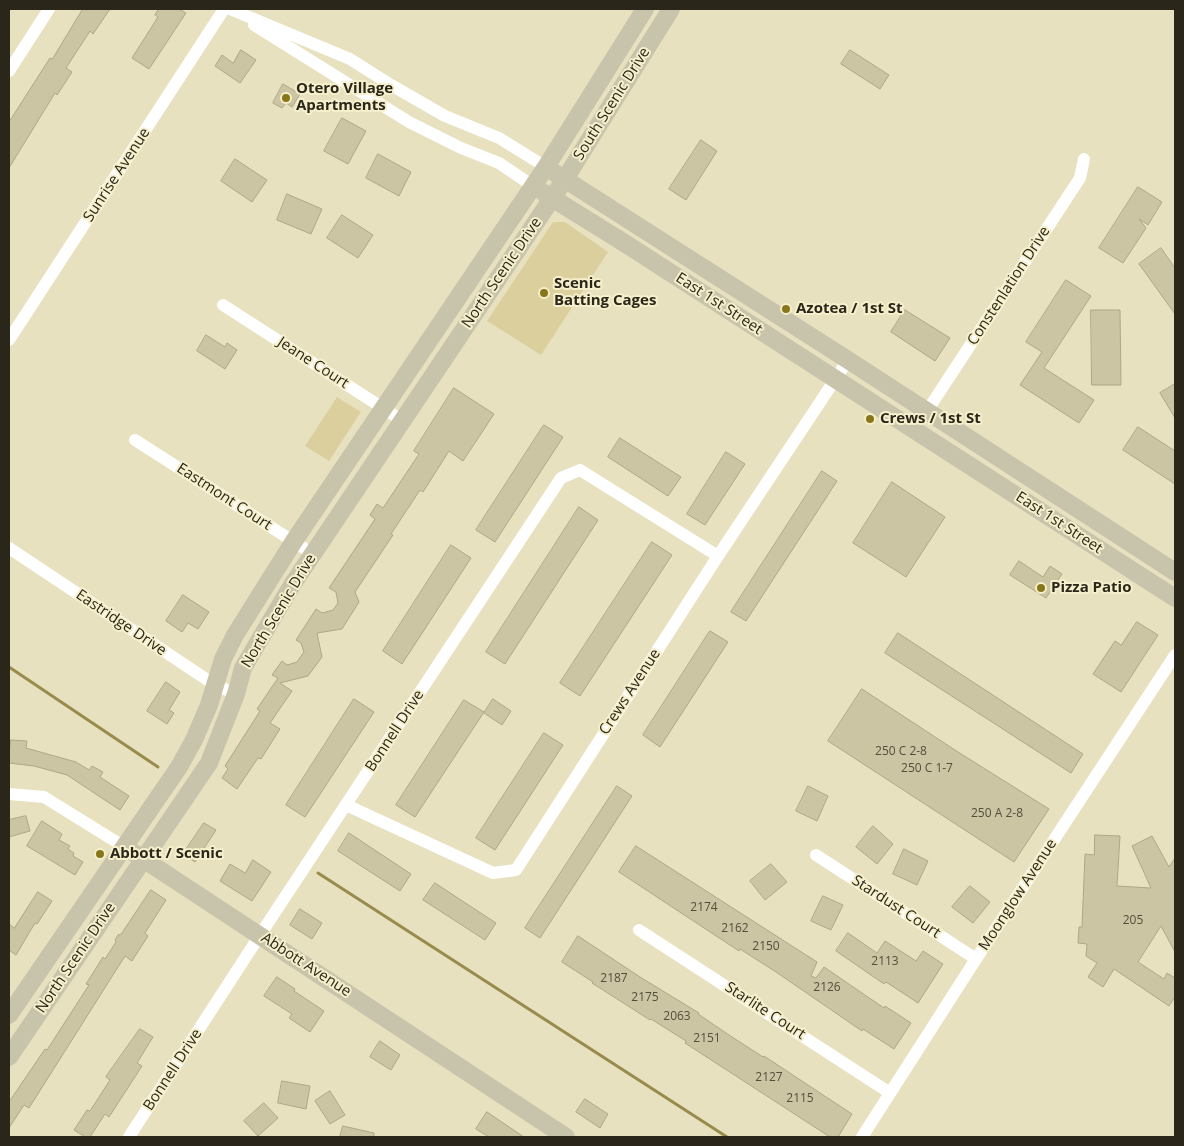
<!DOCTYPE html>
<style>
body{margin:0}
#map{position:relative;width:1184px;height:1146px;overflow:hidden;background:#e8e1bf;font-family:"Open Sans",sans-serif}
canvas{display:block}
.frame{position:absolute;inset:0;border:10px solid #2a271a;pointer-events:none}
</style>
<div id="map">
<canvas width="1184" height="1146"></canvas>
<div class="frame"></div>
</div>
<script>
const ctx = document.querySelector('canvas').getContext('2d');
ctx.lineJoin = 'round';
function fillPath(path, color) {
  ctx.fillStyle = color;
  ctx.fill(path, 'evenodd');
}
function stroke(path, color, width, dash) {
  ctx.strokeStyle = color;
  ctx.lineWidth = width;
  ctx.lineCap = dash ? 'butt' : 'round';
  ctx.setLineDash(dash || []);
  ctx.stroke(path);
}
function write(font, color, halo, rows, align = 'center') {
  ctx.font = font + ' "Open Sans",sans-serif';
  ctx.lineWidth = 4;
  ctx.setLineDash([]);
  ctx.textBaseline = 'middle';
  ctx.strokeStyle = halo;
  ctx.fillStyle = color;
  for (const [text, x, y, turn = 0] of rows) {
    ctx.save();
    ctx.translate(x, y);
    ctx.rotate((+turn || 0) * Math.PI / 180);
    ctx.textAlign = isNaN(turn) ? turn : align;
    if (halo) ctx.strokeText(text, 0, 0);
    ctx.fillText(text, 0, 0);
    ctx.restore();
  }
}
fillPath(new Path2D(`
 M553 222H565L608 252 541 355 487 321Z
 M337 397 361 412 329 461 305 446Z`), '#dbd09d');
stroke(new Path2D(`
 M9 667 158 767
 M318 873 727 1137`), '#988b4d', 3);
const building = new Path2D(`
 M83 9H110L93 34 90 31 66 68 72 72 57 95 55 93 9 168V122L50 58 52 59Z
 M159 9H179L186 13 149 69 132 58 158 17 155 15Z
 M241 50 256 60 240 83 215 66 222 55 233 63Z
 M850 50 889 75 880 89 841 64Z
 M283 84 300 94 292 107 286 103 282 108 273 103Z
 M342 118 366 131 348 164 324 151Z
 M701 140 717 151 686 200 669 189Z
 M378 154 411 172 399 196 366 178Z
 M235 159 267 180 252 202 221 181Z
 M1138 187 1162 202 1148 225 1139 219 1146 228 1123 263 1099 248Z
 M287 194 322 209 311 234 277 220Z
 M342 215 373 235 358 258 327 238Z
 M1161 248 1175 268V314L1139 264Z
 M1066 280 1091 296 1044 368 1094 400 1079 423 1020 385 1042 352 1026 342Z
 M905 310 950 338 935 361 891 332Z
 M1091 310H1120L1121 385H1092Z
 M206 335 225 347 227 343 237 350 225 369 197 351Z
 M1175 384V418L1160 393Z
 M454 388 494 414 463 461 449 451 423 492 420 490 391 534 393 535 355 592 359 602 342 629 317 633 322 657 308 676 280 683 292 691 270 723 280 729 261 759 258 758 237 789 222 778 228 769 225 766 260 711 257 709 278 678 272 675 282 661 287 665 297 662 304 652 301 643 296 640 316 609 322 613 333 610 338 603 336 592 329 588 375 519 370 515 377 504 383 508 419 454 414 451Z
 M544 425 563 437 495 542 476 530Z
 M1138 427 1175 451V484L1123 450Z
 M620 438 681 477 668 496 608 457Z
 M726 452 745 464 705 525 687 514Z
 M822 471 837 481 746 621 731 612Z
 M892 482 945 517 906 577 853 543Z
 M579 507 598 520 505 664 486 652Z
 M652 542 672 555 580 696 560 683Z
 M451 545 471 558 402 664 383 651Z
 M1019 561 1043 577 1050 566 1062 574 1046 598 1010 575Z
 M183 595 209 612 198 629 188 623 182 632 166 621Z
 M1137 622 1158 635 1121 692 1093 674 1115 641 1121 645Z
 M710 631 728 642 660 747 643 735Z
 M898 633 1083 754 1071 773 885 653Z
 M166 682 180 692 169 710 174 713 167 724 147 711Z
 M862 689 958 752 1049 809 1014 862 828 741Z
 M354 699 374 712 305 817 286 805Z
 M493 699 511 711 502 725 484 713Z
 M464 700 484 712 415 817 396 805Z
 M544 733 563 745 495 850 476 838Z
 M11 740 27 741 26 748 76 762 89 770 92 766 103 772 100 777 129 796 120 810 67 775 34 766 9 763Z
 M617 786 632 796 540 938 525 928Z
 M808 786 828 796 817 821 796 811Z
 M26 816 30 831 9 837V820Z
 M42 821 62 834 59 840 70 846 68 849 74 853 73 856 83 862 75 875 27 846Z
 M204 823 216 830 195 862 183 854Z
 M873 826 893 844 877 864 856 847Z
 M349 833 411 874 400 891 338 851Z
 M1095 835 1120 836 1117 886 1151 888 1132 846 1152 836 1169 867 1175 858V952L1161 926 1138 962 1164 979 1167 973 1175 978V997L1169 1006 1114 969 1103 987 1088 977 1097 963 1086 956 1087 944 1078 943 1079 927H1082L1085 854 1094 855Z
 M636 846 817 962 811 976 816 978 824 967 884 1008 885 1006 911 1023 894 1049 863 1029 862 1031 776 972 740 949 739 951 619 872Z
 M904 849 928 861 917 885 893 874Z
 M253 860 271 872 252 901 220 881 230 864 245 873Z
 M771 864 787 882 765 900 750 881Z
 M435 883 496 923 485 940 423 900Z
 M970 886 990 902 973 923 952 907Z
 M151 890 166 900 145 933 148 936 132 961 125 956 29 1108 24 1105 9 1128V1102L45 1049 47 1050 89 985 86 984 103 957 105 959 116 942 115 940 118 935 121 934Z
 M38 892 52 901 37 924 35 923 16 955 9 950V924L14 928Z
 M823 896 843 905 831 930 811 921Z
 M300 909 322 923 312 939 290 925Z
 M848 933 877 953 885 941 916 961 923 951 943 964 918 1003 886 982 884 984 836 951Z
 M578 936 640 977 699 1013 698 1014 729 1035 763 1057 764 1056 852 1114 838 1137H830L685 1043 686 1041 651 1019 650 1020 592 983 593 982 562 962Z
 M277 977 295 989 294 991 324 1011 310 1032 289 1018 292 1014 264 996Z
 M140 1029 153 1037 137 1063 142 1066 109 1117 105 1114 90 1137H85L74 1130 87 1110 90 1111 110 1080 106 1077Z
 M380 1041 400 1055 391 1070 370 1057Z
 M282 1081 310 1086 306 1109 278 1103Z
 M330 1091 345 1115 330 1124 315 1101Z
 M585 1099 608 1114 600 1128 576 1112Z
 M264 1103 278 1118 258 1136 244 1121Z
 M487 1112 524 1137H489L476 1129Z
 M343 1126 374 1133V1137H340Z`);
fillPath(building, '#ccc5a3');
stroke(building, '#aea786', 1);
stroke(new Path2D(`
 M230 9 350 59 391 85 445 116 499 138 546 167
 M254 25 409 122 461 148 499 163 533 186
 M9 71 49 9
 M223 305 403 421
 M9 340 224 9
 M927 411 1080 178 1084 159
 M135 440 313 554
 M9 548 215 685 236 694
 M9 794 44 797 123 846
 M346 805 493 873 516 870 718 556 848 360
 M816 855 976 959
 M639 930 890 1093
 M129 1137 260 935 561 478 580 470 718 556
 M862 1137 976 959 1175 655`), '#fff', 12);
stroke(new Path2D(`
 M555 173 848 360 1175 572
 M544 193 626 244 1175 598
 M134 853 566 1137
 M9 1015 179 767 194 740 209 705 223 659 235 635 294 541 546 167 645 9
 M9 1057 209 763 236 694 243 668 292 585 565 179 671 9`), '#c8c3ab', 18);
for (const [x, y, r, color] of [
 [286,98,5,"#88771a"],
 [544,293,5,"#88771a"],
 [786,309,5,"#88771a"],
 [870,419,5,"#88771a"],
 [1041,588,5,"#88771a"],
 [100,854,5,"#88771a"]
]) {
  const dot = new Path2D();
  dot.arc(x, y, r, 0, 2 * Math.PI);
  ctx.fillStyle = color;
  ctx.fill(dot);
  stroke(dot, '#f6efcc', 2);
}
write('12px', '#524e3c', null, [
 ["250 C 2-8",901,752],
 ["250 C 1-7",927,769],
 ["250 A 2-8",997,814],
 ["2174",704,908],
 ["205",1133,921],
 ["2162",735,929],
 ["2150",766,947],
 ["2113",885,962],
 ["2187",614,979],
 ["2126",827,988],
 ["2175",645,998],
 ["2063",677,1017],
 ["2151",707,1039],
 ["2127",769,1078],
 ["2115",800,1099]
]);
write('bold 15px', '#2a271a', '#f6efcc', [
 ["Otero Village",296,89],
 ["Apartments",296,106],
 ["Scenic",554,284],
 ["Batting Cages",554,301],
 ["Azotea / 1st St",796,309],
 ["Crews / 1st St",880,419],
 ["Pizza Patio",1051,588],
 ["Abbott / Scenic",110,854]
], 'left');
write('15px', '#2a271a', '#f6efcc', [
 ["South Scenic Drive",612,104,-58],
 ["Sunrise Avenue",117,175,-57],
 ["North Scenic Drive",502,273,-56],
 ["Constenlation Drive",1009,286,-57],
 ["East 1st Street",719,304,33],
 ["Jeane Court",313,363,33],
 ["Eastmont Court",224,497,33],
 ["East 1st Street",1059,523,33],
 ["North Scenic Drive",279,611,-59],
 ["Eastridge Drive",121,623,34],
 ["Crews Avenue",630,692,-57],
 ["Bonnell Drive",395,731,-57],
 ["Moonglow Avenue",1018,895,-57],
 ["Stardust Court",896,907,33],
 ["North Scenic Drive",76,958,-56],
 ["Abbott Avenue",306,965,33],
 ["Starlite Court",765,1011,33],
 ["Bonnell Drive",173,1070,-57]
]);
</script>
